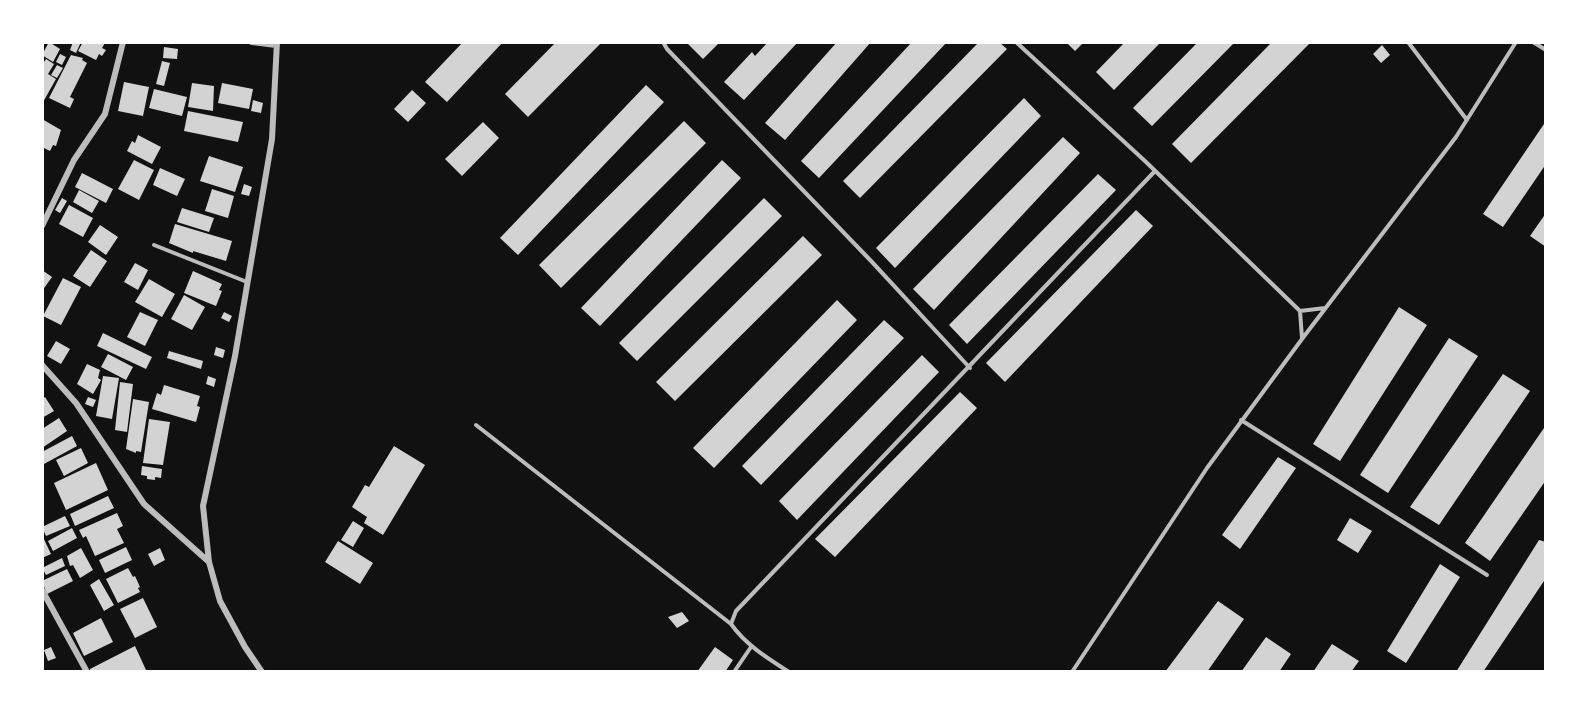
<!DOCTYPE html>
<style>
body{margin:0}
#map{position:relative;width:1588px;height:714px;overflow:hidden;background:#111;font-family:Manrope,sans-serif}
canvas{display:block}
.frame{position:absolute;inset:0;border:44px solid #fff;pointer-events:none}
</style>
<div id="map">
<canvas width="1588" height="714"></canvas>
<div class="frame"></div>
</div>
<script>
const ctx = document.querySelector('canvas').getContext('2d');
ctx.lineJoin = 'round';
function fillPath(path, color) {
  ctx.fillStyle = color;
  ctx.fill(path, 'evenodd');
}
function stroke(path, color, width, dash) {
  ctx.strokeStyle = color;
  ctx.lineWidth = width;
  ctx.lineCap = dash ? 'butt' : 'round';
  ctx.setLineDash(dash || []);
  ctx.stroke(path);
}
fillPath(new Path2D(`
 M49 42 60 49 53 62 42 55Z
 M73 42H81L76 53 70 50Z
 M83 42H104L105 43 102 48 106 50 102 56 99 54 96 60 78 51Z
 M463 42H503L447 102 425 82Z
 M556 42H602L528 117 505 94Z
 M686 42H720L703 59Z
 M768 42H798L744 100 724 82 752 52 755 56Z
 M837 42H871L785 140 765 123Z
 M912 42H947L819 178 801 161Z
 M979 42H999L1007 49 860 198 843 181Z
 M1066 42H1084L1075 51Z
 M1125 42H1161L1114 90 1096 72Z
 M1198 42H1235L1152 126 1133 108Z
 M1272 42H1311L1191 163 1172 144Z
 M1382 45 1390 55 1381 63 1373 54Z
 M164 47 178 49 177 59 163 58Z
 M60 54 66 57 62 65 56 62Z
 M71 55 83 58 82 60 87 63 70 97 74 99 70 108 49 98Z
 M46 59 54 64 48 74 56 79 42 104V65Z
 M162 61 170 63 164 86 156 84Z
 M57 65 63 68 57 78 51 75Z
 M124 82 149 87 143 116 118 111Z
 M192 83 214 86 213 111 188 107Z
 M222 83 253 89 249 109 218 103Z
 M646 85 664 102 518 255 500 238Z
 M154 89 187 97 182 116 149 108Z
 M412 90 426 103 408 122 394 109Z
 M1024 98 1041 116 895 268 876 248Z
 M253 100 263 103 261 113 251 111Z
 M188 111 243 122 238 142 184 131Z
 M42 119 61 130 56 146 53 145 50 151 42 147Z
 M684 121 706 143 561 288 539 265Z
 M1546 121V164L1503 227 1483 214Z
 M483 122 499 138 462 176 445 159Z
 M138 135 161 147 152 164 127 151 132 141 135 143Z
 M1063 137 1080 153 934 310 913 289Z
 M209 156 243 167 235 192 200 181Z
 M134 160 154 170 139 200 118 189Z
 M722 160 741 178 600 326 581 308Z
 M160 168 185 179 177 196 153 185Z
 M82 173 113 189 106 203 75 187Z
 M1098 174 1116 190 967 344 949 325Z
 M244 184 252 187 249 196 241 194Z
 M212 189 234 196 228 218 205 211Z
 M79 190 99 201 92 213 73 202Z
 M62 198 67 201 60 213 55 210Z
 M764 198 782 216 637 361 619 343Z
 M69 205 93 218 83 237 59 224Z
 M182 208 214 218 209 232 177 222Z
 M1136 210 1153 226 1005 382 986 363Z
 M1546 213V247L1530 236Z
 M175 224 232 241 226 261 193 251V253L169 243Z
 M100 225 118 237 106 255 88 242Z
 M803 236 822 255 675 401 656 382Z
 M91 250 107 261 90 287 73 276Z
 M135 263 148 270 138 290 124 282Z
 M42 270 52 277 42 291Z
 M193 271 222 284 219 290 222 291 216 306 184 293Z
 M63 278 81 287 61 325 43 316Z
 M149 279 175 294 162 317 135 302Z
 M184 295 205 307 192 330 171 319Z
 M837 300 857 320 714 468 693 448Z
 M1399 307 1427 325 1340 461 1313 444Z
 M140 312 158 320 145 346 127 337Z
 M224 312 232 316 229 322 221 318Z
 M884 320 904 338 761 485 742 466Z
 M103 333 152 357 146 369 97 346Z
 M1449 338 1478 356 1388 493 1360 475Z
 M56 341 70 349 61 364 47 356Z
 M216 347 225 350 223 358 214 355Z
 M169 351 203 361 201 369 167 358Z
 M108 354 133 367 126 380 101 367Z
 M922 355 939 372 797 520 779 501Z
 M87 364 100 370 98 378 101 380 93 394 77 384Z
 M1503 374 1530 391 1439 525 1410 507Z
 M103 376 119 378 112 419 96 416Z
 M208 376 216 379 214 387 206 384Z
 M120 382 133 384 127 432 115 430Z
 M164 385 200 396 197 406 200 407 196 422 152 409 157 393 161 395Z
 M960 392 977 408 835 557 815 539Z
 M45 397 54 411 42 418V399Z
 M88 397 96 400 93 407 85 404Z
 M133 399 149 402 141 452 136 451V453L126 449Z
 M59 418 67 431 42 448V429Z
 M149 419 170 422 163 465 143 463Z
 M1546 425V480L1490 561 1465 543Z
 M72 436 77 446 44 464 42 452Z
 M394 446 425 465 383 535 364 523 367 517 352 507 365 485 369 487Z
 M81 448 88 463 64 476 56 460Z
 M1278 457 1296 468 1240 549 1222 535Z
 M96 463 108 490 66 510 54 483Z
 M142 466 162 469 161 478 155 477V480L147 479V476L141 475Z
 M108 496 114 508 75 526 70 514Z
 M117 513 123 526 117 529 124 543 95 556 86 536 83 538 79 530Z
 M65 516 70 526 46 536 42 527Z
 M1350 518 1372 531 1358 553 1337 540Z
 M353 521 364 528 353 547 341 540Z
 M72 528 77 538 53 551 48 541Z
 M42 535 51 554 42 558Z
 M1539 540 1546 542V578L1483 672H1456Z
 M338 541 373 563 360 584 325 562Z
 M126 547 132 560 105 573 99 560Z
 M81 548 93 570 80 578 73 565 70 566 67 556Z
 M160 548 165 560 154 566 148 554Z
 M62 558 65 566 46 575 42 568Z
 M1440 564 1460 577 1406 663 1387 651Z
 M128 568 133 577 135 576 140 587 138 588 140 592 118 603 106 579Z
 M67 569 73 581 47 594 42 581Z
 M99 579 114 605 104 611 90 585Z
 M143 598 157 627 135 638 120 609Z
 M1218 601 1244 619 1207 672H1165Z
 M682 612 689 621 677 628 668 617Z
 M101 618 113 642 84 656 73 633Z
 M1266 637 1291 654 1279 672H1241Z
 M1332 644 1359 661 1351 672H1313Z
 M135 646 146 670 142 672H91L90 669Z
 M51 647 56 658 48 661 44 650Z
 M715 647 733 660 725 672H697Z`), '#d3d3d3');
stroke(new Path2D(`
 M663 42 667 49 872 262 970 368
 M1016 42 1146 162 1300 311 1302 338
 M1408 42 1467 120
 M1533 42 1546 50
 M154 245 247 282
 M1300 311 1325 308
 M1241 420 1487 575
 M476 425 731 624
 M734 672 751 647
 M789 672C767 658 746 645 731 624L736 611 1155 171
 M1072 672 1207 468 1302 339 1456 137 1516 42`), '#bcbcbc', 4);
stroke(new Path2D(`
 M252 42 276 45
 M42 226 74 160 105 114 123 42
 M42 365 76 403 144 504 209 562
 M42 590 87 672
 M262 672 245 647 220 601 209 562 203 506 235 356 272 139 277 42`), '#bcbcbc', 6);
</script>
